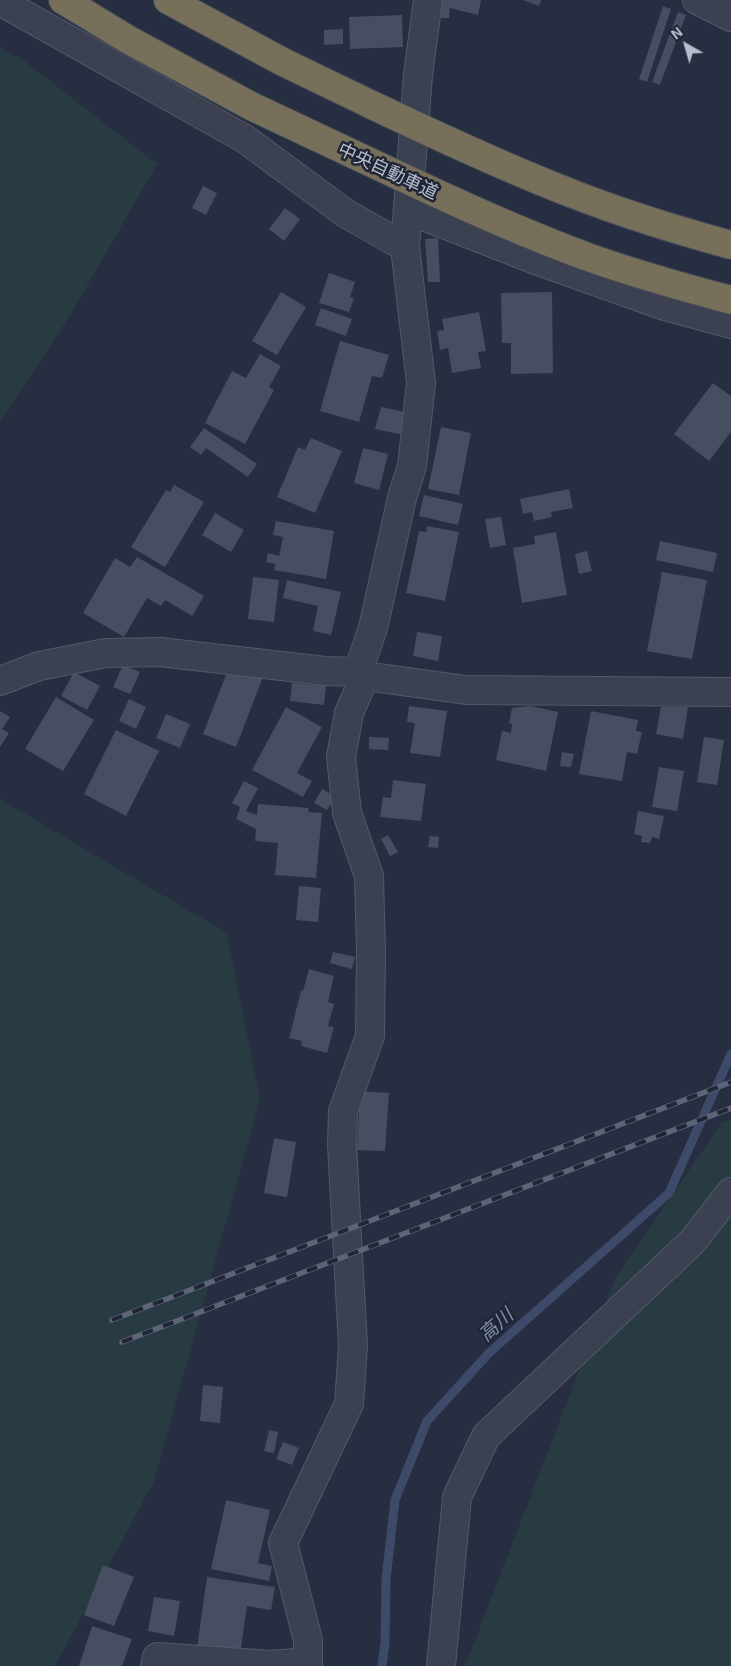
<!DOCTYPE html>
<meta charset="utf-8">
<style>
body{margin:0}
#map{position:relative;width:731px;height:1666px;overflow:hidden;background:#272e41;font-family:"Exo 2",sans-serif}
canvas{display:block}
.north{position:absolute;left:661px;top:20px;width:50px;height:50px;-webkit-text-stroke:4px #202636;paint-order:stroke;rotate:322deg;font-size:14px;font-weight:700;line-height:20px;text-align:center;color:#b8bdcb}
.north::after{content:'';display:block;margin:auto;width:18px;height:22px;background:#b8bdcb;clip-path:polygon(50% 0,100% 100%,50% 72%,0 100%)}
</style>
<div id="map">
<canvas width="731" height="1666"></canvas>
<div class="north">N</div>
</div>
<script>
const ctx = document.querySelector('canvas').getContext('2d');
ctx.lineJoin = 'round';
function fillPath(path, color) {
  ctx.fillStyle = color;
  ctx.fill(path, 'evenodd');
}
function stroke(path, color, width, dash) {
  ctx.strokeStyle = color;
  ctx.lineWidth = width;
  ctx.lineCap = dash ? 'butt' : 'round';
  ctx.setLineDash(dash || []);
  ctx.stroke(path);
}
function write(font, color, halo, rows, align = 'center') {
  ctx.font = font + ' "Exo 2","Noto Sans JP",sans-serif';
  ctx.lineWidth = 5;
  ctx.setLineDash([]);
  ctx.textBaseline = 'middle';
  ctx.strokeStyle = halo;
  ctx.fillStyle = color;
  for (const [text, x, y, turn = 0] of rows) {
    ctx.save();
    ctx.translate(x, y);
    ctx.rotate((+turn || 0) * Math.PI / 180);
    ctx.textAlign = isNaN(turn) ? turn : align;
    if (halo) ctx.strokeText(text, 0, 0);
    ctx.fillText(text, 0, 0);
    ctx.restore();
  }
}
fillPath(new Path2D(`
 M0 47 23 60 157 164 72 312 0 423Z
 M0 799 227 933 260 1100 154 1481 55 1666H0Z
 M731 1120V1666H465L615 1278 722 1122Z`), '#293b42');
stroke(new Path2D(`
 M382 1666 385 1642 386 1579 395 1500 427 1421 489 1353 669 1193 731 1054`), '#3e4a69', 9);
fillPath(new Path2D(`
 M442 0H481L478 15 450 8 449 18H440Z
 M523 0H541L539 6Z
 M663 6 671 9 647 82 639 79Z
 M678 12 686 15 660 85 652 82Z
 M402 15 403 47 350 49 349 17Z
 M343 29V44L324 45V30Z
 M203 186 217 193 206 215 192 208Z
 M285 208 300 219 284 241 269 229Z
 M438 238 440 282H428L425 239Z
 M329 273 355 282 350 297 354 298 349 312 319 303Z
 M281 292 306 307 277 355 252 341Z
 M552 292 553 373 511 374V343H502L501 293Z
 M321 308 352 319 346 336 315 325Z
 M479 312 486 351 478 352 481 368 452 373 448 348 440 350 437 331 444 330 442 319Z
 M340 341 389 355 382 378 372 376 359 422 320 411Z
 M260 354 281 366 269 387 274 390 245 444 205 423 232 371 246 378Z
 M713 383 731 396V432L709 461 674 434Z
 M381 407 413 414 408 436 375 429Z
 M441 427 471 433 459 495 428 489Z
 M204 428 257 464 248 477 206 448 201 455 190 447Z
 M311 438 342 451 315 513 277 497 298 447 305 450Z
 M363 448 388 454 379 490 354 483Z
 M174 485 204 502 165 567 131 547 166 490 170 492Z
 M569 489 573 508 551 512 552 517 534 521 532 512 523 514 520 499Z
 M424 495 463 504 458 525 419 516Z
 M215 513 244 530 231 552 202 535Z
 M501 517 506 545 490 548 485 519Z
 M276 521 334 531 326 579 274 570 275 564 266 562 268 553 279 556 283 537 273 535Z
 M427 526 459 532 445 601 406 593 419 531 426 532Z
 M556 532 567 595 522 603 513 548 535 544 534 536Z
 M660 541 717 553 713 572 656 560Z
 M587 551 592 571 579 574 575 554Z
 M137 557 204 596 192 616 165 600 161 606 147 598 124 637 83 613 115 558 130 567Z
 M662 572 707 580 692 659 647 651Z
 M253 577 279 580 274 622 248 619Z
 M287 580 341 592 331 635 313 631 318 606 283 598Z
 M417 632 442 636 438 661 413 656Z
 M123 665 140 672 130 694 113 687Z
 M228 670 263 677 236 747 203 734Z
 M74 672 100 686 87 710 61 696Z
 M292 683 326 686 324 705 290 701Z
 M56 697 94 720 63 771 25 749Z
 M129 699 146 707 136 729 119 721Z
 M409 706 447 711 440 757 410 753 415 723 407 722Z
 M531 706 558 712 546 771 496 760 502 731 511 733 512 724 509 723 512 708Z
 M286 707 322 727 297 773 312 781 303 797 252 770Z
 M661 707H688L683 739 656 734Z
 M0 711 10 717 2 729 9 733 0 747Z
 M591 711 638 720 636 731 642 732 637 754 627 752 622 781 579 774Z
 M166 714 190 724 180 748 156 738Z
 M116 730 159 751 126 816 84 794Z
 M369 737 389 738 388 750 369 749Z
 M704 737 724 740 717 785 697 782Z
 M562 752 574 754 571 767 560 766Z
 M659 767 684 771 677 811 652 807Z
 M393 780 426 784 421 821 380 817 383 797 391 798Z
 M244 781 258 788 246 811 257 815 258 804 309 808 308 812 322 813 316 878 275 875 278 843 255 841 256 829 236 819 240 807 232 803Z
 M322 789 335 796 327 810 314 803Z
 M638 811 664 816 659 839 652 837 650 843 641 842 642 836 634 834Z
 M388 835 398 852 390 856 381 839Z
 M430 836 439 837 438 848 428 847Z
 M299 886 321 888 318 922 296 920Z
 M333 952 355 957 352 969 330 963Z
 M309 969 334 976 328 1002 334 1004 328 1026 334 1027 327 1053 301 1046 302 1041 289 1038 301 991H303Z
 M360 1091 389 1093 385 1151 357 1150Z
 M274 1138 296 1142 287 1197 264 1193Z
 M203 1385 223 1387 220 1423 200 1421Z
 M269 1430 278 1432 274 1453 264 1451Z
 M283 1442 299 1448 292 1465 276 1459Z
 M226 1500 270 1510 258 1563 272 1566 269 1581 211 1569Z
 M103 1565 134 1577 114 1626 84 1615Z
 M207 1577 275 1587 271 1610 247 1606 240 1655 197 1648Z
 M154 1597 180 1601 174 1636 148 1631Z
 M92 1626 132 1639 122 1666H79Z`), '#474e62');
const minor = new Path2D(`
 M697 0 731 17
 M0 1 245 139 345 213 405 247
 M408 210 533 259 665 306 731 324
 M358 672 373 628 402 498 412 466 421 383 405 247 418 75 428 0
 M0 681 39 666 106 653 160 652 325 671 358 672 365 676 466 690 731 692
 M155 1666 157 1657 271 1665 308 1662
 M308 1666V1640L283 1543 349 1404 353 1346 342 1145 343 1111 370 1036 371 951 369 876 347 813 341 757 349 713 365 676
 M441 1666 457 1497 486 1436 692 1242 731 1192`);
const highway = new Path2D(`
 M63 0 129 40 251 106 355 155
 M168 0 283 62 370 104`);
stroke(minor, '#535968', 30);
stroke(highway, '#434958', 30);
stroke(minor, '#3b4151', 28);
stroke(highway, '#766f59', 28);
const rail = new Path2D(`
 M112 1320 731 1082
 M122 1342 731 1108`);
stroke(rail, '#5e6477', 5.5);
stroke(rail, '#202636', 4, [11]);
const highwayBridge = new Path2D(`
 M370 104C435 135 501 166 568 192 621 213 676 230 731 245
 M355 155C431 191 507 227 585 256 632 273 682 287 731 300`);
stroke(highwayBridge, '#434958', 30, []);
stroke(highwayBridge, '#766f59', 28);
write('18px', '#b8bdcb', '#202636', [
 ["中央自動車道",388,171,25]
]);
write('italic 19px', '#818eb1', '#202636', [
 ["高川",496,1325,-42]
]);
</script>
